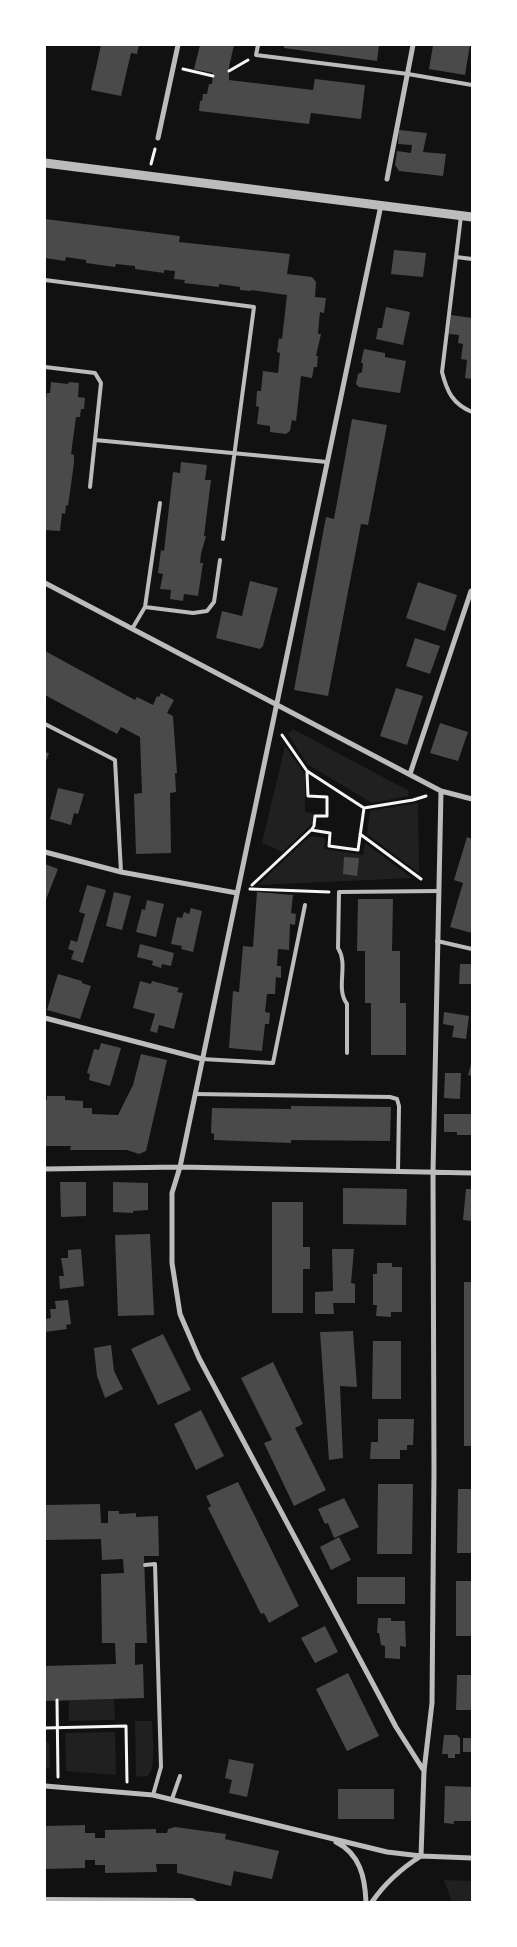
<!DOCTYPE html>
<style>
body{margin:0}
#map{position:relative;width:517px;height:1947px;overflow:hidden;background:#111;font-family:Mulish,sans-serif}
canvas{display:block}
.frame{position:absolute;inset:0;border:46px solid #fff;pointer-events:none}
</style>
<div id="map">
<canvas width="517" height="1947"></canvas>
<div class="frame"></div>
</div>
<script>
const ctx = document.querySelector('canvas').getContext('2d');
ctx.lineJoin = 'round';
function fillPath(path, color) {
  ctx.fillStyle = color;
  ctx.fill(path, 'evenodd');
}
function stroke(path, color, width, dash) {
  ctx.strokeStyle = color;
  ctx.lineWidth = width;
  ctx.lineCap = dash ? 'butt' : 'round';
  ctx.setLineDash(dash || []);
  ctx.stroke(path);
}
fillPath(new Path2D(`
 M293 729 409 791 408 796 372 803 307 764 288 734Z
 M285 746 305 775V812L313 813V823L282 852 262 843Z
 M418 803 419 873 367 834 370 811Z
 M310 836 325 838 324 849 363 855 365 843 412 878 258 885Z
 M114 1699 115 1720 69 1721V1700Z
 M135 1721H152C152 1732 157 1769 148 1775 144 1778 140 1776 136 1776Z
 M115 1732 116 1775 66 1771 65 1733Z
 M45 1742H49L50 1769 45 1768Z
 M444 1880 472 1881V1902H452Z`), '#202020');
fillPath(new Path2D(`
 M101 45H139L137 54 131 53 121 96 91 90Z
 M200 45H234L229 67V80L313 90 315 79 365 85 361 119 311 113 309 124 199 111 200 101H202L203 94H207L209 84H212L213 73 194 69Z
 M284 45H379L377 61 284 48Z
 M433 45H470L465 75 429 69Z
 M399 130 427 133 423 152 446 154 443 176 399 171 395 165 397 151 411 153 412 145 398 144Z
 M45 219 180 236 179 242 290 254 287 274 312 277 316 282 315 297 326 298 324 313 320 312 319 322 318 334H321L316 356H318L317 367H314L312 378 301 376 296 421 292 420 290 431 286 434 270 432V426L257 424 259 407 256 406 257 391H261L263 371 278 373 280 353 277 352 279 338 282 339 287 295 251 290V291L240 290V287L219 284V287L184 283 185 280 174 279 175 271 164 270V273L135 269V266L116 264 115 267 86 263V260L66 257 65 261 45 258Z
 M394 250 426 253 423 277 391 274Z
 M386 307 410 312 403 345 376 339 378 328H382Z
 M451 315 472 318V379L465 378 467 360 461 359 463 344 458 343 459 335 449 334Z
 M364 349 385 353V357L406 361 400 393 359 387 356 384 358 374 362 372 363 364 361 362Z
 M51 382 68 384 69 382 79 383 78 397 85 398 84 409H81L80 417H76L71 454 74 455V463L68 506 66 505 65 514 62 513 60 531 45 530V404L47 393H50Z
 M352 419 387 425 368 525 361 524 328 696 294 690 326 517 334 519Z
 M181 462 207 465 205 480H211L204 536H206L201 554 200 563H203L198 596 184 594 183 601 170 599 171 590 160 589 163 574 158 573 161 550 164 551 173 472 180 473Z
 M250 581 278 588 263 646 260 649 216 638 222 611 242 616Z
 M418 582 457 595 445 631 406 618Z
 M415 638 440 646 430 674 406 666Z
 M45 651 135 700 137 697 153 705 157 696 159 697 161 693 174 700 167 713 173 716 177 773H175L176 792 170 793 171 853 136 854 134 794 142 793 140 737 121 727 117 734 45 695Z
 M396 688 423 696 407 745 380 736Z
 M440 723 468 732 458 761 430 753Z
 M45 752 49 753 45 764Z
 M58 788 84 794 78 814 74 813 71 825 50 819Z
 M467 837 472 839V933L450 927 463 883 454 880Z
 M344 857 359 858 357 876 343 874Z
 M45 864 58 869 45 902Z
 M87 885 106 890 83 963 71 959 74 951 68 949 71 940 77 942 85 914 79 912Z
 M114 892 131 896 122 930 106 926Z
 M257 892 293 895 291 913 296 914 295 925 290 924 289 950 278 949 277 966H281V978L276 977 275 994H267L265 1012 270 1013 269 1024H265L262 1051 229 1048 233 991 239 992 243 946 253 947Z
 M358 899H393L392 951H400V1003H406V1055H371V1003H365V951H357Z
 M147 900 164 904 156 937 136 932 142 909 145 910Z
 M191 908 202 911 193 952 181 949 182 946 171 944 177 917 182 918 184 912 189 914Z
 M140 944 174 953 171 966 162 964 161 968 152 965 153 961 137 957Z
 M460 964H472V984H459Z
 M58 974 82 981V983L91 986 80 1019 47 1010Z
 M140 981 151 984 152 981 179 988 177 992 183 993 174 1029 159 1025 157 1033 150 1031 155 1014 133 1008Z
 M444 1012 469 1016 466 1039 452 1037 454 1026 443 1024Z
 M101 1043 121 1048 110 1086 89 1080 90 1074 87 1073 94 1049 99 1050Z
 M141 1054 167 1060 146 1151 139 1154 127 1150H70L71 1146H45V1100H47V1096H65V1100L83 1101V1108H92V1114L118 1115 133 1085Z
 M471 1064H472V1076L468 1075Z
 M445 1073H461L460 1099 444 1098Z
 M291 1106 391 1107 390 1141 291 1140V1143L214 1140V1134L211 1133 212 1108 291 1109Z
 M444 1114H472V1135H457V1132H444Z
 M60 1182H86V1216L61 1217Z
 M113 1182 148 1183V1210L133 1211V1213L113 1212Z
 M343 1188 407 1189 406 1225 343 1224Z
 M466 1189H472V1221L463 1220Z
 M272 1202H303V1247H310V1269H303V1313H272Z
 M150 1234 154 1315 118 1316 115 1235Z
 M81 1249 84 1286 60 1289 59 1276H64L61 1258H68V1250Z
 M332 1249H354L351 1283 355 1284V1303H333L334 1314H315V1292L333 1291Z
 M377 1263H392V1267H402V1312H391V1317L376 1316 377 1305H373V1274H377Z
 M464 1282H472V1446H464Z
 M68 1300 71 1324 66 1325 67 1329 45 1332V1319L51 1318 50 1309H56L55 1301Z
 M353 1331 357 1387 340 1386 343 1458 329 1460 320 1332Z
 M163 1334 191 1390 158 1405 131 1349Z
 M373 1341H401V1399H372Z
 M111 1345 114 1371 123 1389 105 1398 97 1376 94 1348Z
 M273 1362 303 1424 295 1428 326 1490 294 1506 264 1443 272 1440 241 1378Z
 M201 1410 224 1456 196 1470 174 1424Z
 M378 1419H414L413 1445H407V1450H400V1459H370L371 1442H378Z
 M238 1482 299 1606 269 1623 264 1613 261 1614 208 1508 211 1506 206 1496Z
 M378 1484H413L412 1554H377Z
 M458 1489H472V1553H457Z
 M344 1498 359 1527 334 1538 328 1523 325 1524 318 1509Z
 M100 1504 101 1523H108V1511H119V1514L136 1513V1517L158 1516 159 1556H144L147 1643H135V1665L143 1664 144 1698 45 1701V1666L116 1664 115 1643H102L101 1574 124 1573 123 1559 102 1560 101 1539 45 1540V1505Z
 M339 1537 351 1560 331 1570 320 1547Z
 M357 1577H405V1604H357Z
 M456 1581H472V1636H456Z
 M378 1618H391V1621H405L406 1647 400 1646V1659L385 1658V1646L381 1645 379 1633H377Z
 M325 1626 338 1652 315 1663 301 1638Z
 M348 1673 379 1736 347 1751 316 1689Z
 M457 1675H472V1710H456Z
 M444 1735H457L460 1738V1754H455V1758H448V1754H442Z
 M463 1738H472V1752H463Z
 M229 1759 254 1764 247 1797 229 1793 232 1780 225 1778Z
 M445 1786 472 1787V1821H454V1824L444 1823Z
 M338 1789H394V1819H338Z
 M85 1825V1833H95V1838H105V1830L156 1829V1833H167L168 1829 175 1827 226 1834 225 1839 279 1851 272 1879 234 1871 231 1886 177 1873V1864H156L157 1872 105 1873V1865H95V1860H85V1868L45 1869V1826Z`), '#4a4a4a');
stroke(new Path2D(`
 M183 69 213 76
 M229 71 248 60
 M151 164 155 149
 M282 735 307 771 364 808
 M307 772 308 796 327 797V816H315L314 826 312 829
 M360 834 421 879
 M252 885 311 830 330 833 329 846 358 850 364 808 413 800 426 796
 M250 889 329 892
 M57 1700 58 1777
 M45 1728 126 1726 127 1782`), '#f5f5f5', 3);
stroke(new Path2D(`
 M258 45 256 55 408 74 472 85
 M461 216 442 372C447 392 453 404 472 412
 M456 257 472 259
 M45 280 254 307 223 539
 M45 367 95 373 101 383 90 487
 M95 440 327 462
 M145 607 193 613 207 611 214 602 220 560
 M132 629 145 607 160 503
 M45 724 115 760 121 872
 M437 941 472 949
 M347 1053V1004C335 988 349 965 338 948L339 892 438 891
 M202 1059 273 1063 305 905
 M195 1094 390 1097 397 1099 399 1106 398 1172
 M145 1565 155 1564 161 1767 153 1795
 M172 1799 180 1776
 M45 1899 192 1900 195 1902`), '#bcbcbc', 4);
stroke(new Path2D(`
 M158 138 178 45
 M387 179 413 45
 M381 205 180 1167 172 1193V1263L180 1314 199 1358 396 1727 424 1771
 M45 583 441 791 472 799
 M410 774 471 591
 M45 852 121 872 237 893
 M45 1018 202 1059
 M45 1169 180 1167 472 1173
 M45 1786 153 1795 387 1852 421 1856 472 1858
 M336 1842C360 1854 365 1877 366 1902
 M372 1902C385 1883 402 1868 421 1856L424 1771 432 1703 434 1472 433 1172 441 791`), '#bcbcbc', 5);
stroke(new Path2D(`
 M45 163 472 217`), '#bcbcbc', 9);
</script>
